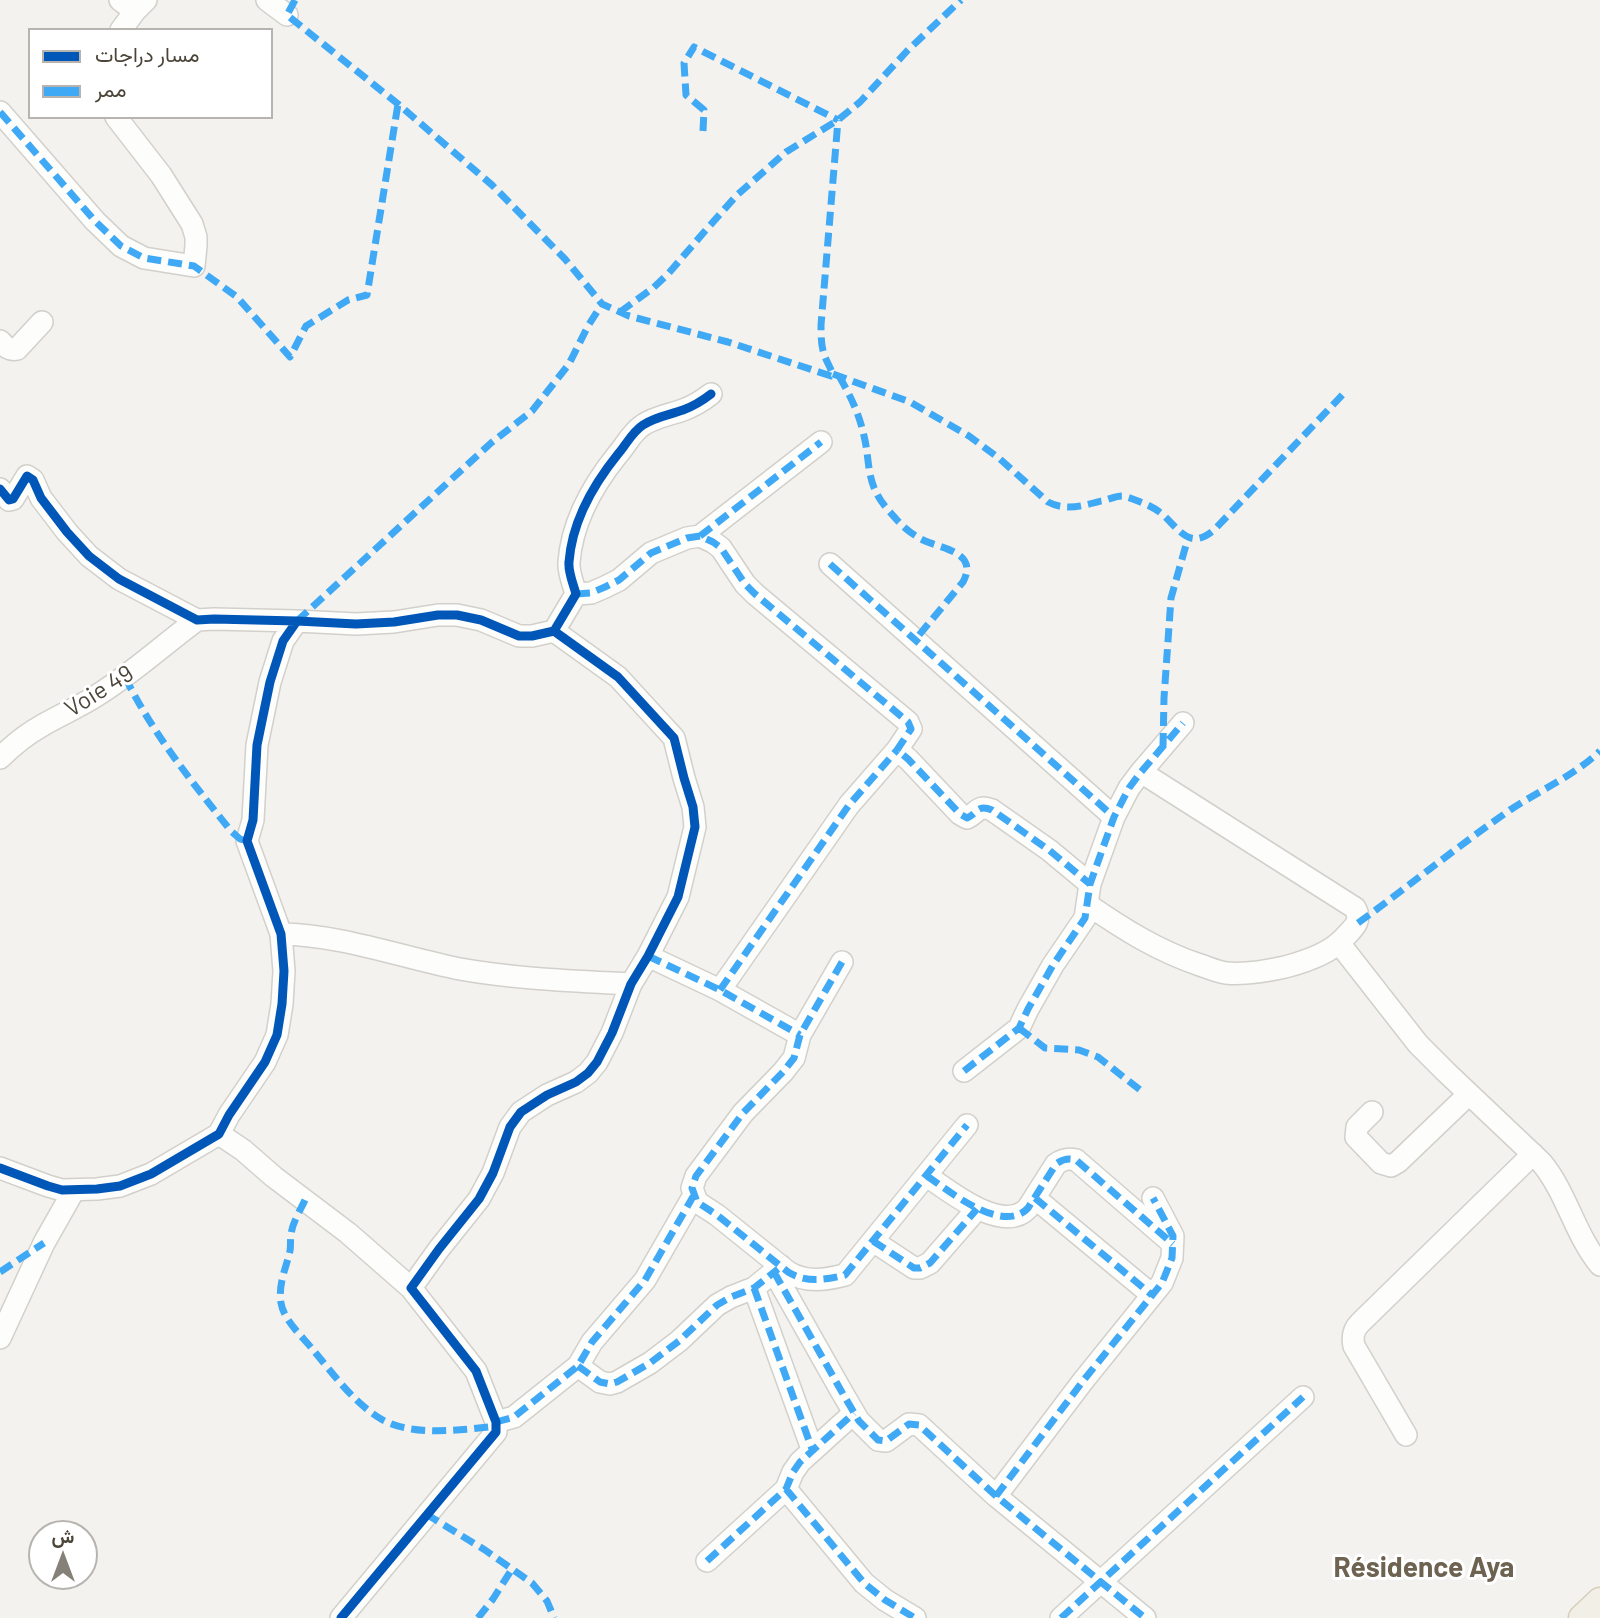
<!DOCTYPE html>
<meta charset="utf-8">
<style>
body{margin:0}
#map{position:relative;width:1600px;height:1618px;overflow:hidden;background:#f4f2ee;font-family:Barlow,Vazirmatn,sans-serif}
canvas{display:block}
.legend{position:absolute;left:28px;top:28px;width:245px;height:91px;box-sizing:border-box;background:#fff;border:2px solid #b7b4b0;margin:0;padding:9px 12px;list-style:none;font-size:21px;color:#4b4439}
.legend li{display:flex;align-items:center;gap:14px;height:35px}
.legend b{width:35px;border:2px solid #b7b4b0}
.north{position:absolute;left:28px;top:1520px;width:70px;height:70px;box-sizing:border-box;background:#fff;border:2px solid #b7b4b0;border-radius:50%;rotate:0deg;font-size:19px;font-weight:700;line-height:28px;text-align:center;color:#4b4439}
.north::after{content:'';display:block;margin:auto;width:24px;height:32px;background:#868178;clip-path:polygon(50% 0,100% 100%,50% 72%,0 100%)}
</style>
<div id="map">
<canvas width="1600" height="1618"></canvas>
<ul class="legend">
<li><b style="height:9px;background:#0057b8"></b>مسار دراجات</li>
<li><b style="height:9px;background:#3fa9f5"></b>ممر</li>
</ul>
<div class="north">ش</div>
</div>
<script>
const ctx = document.querySelector('canvas').getContext('2d');
ctx.lineJoin = 'round';
function stroke(path, color, width, dash) {
  ctx.strokeStyle = color;
  ctx.lineWidth = width;
  ctx.lineCap = dash ? 'butt' : 'round';
  ctx.setLineDash(dash || []);
  ctx.stroke(path);
}
function write(font, color, halo, rows, align = 'center') {
  ctx.font = font + ' Barlow,sans-serif';
  ctx.lineWidth = 6;
  ctx.setLineDash([]);
  ctx.textBaseline = 'middle';
  ctx.strokeStyle = halo;
  ctx.fillStyle = color;
  for (const [text, x, y, turn = 0] of rows) {
    ctx.save();
    ctx.translate(x, y);
    ctx.rotate((+turn || 0) * Math.PI / 180);
    ctx.textAlign = isNaN(turn) ? turn : align;
    if (halo) ctx.strokeText(text, 0, 0);
    ctx.fillText(text, 0, 0);
    ctx.restore();
  }
}
const minor = new Path2D(`
 M120 0 135 11 146 0
 M267 0 287 15
 M121 30 135 11
 M0 112 95 221 121 246 144 258 194 266 196 246V237L192 224 161 175 116 117
 M0 341C5 346 9 351 17 349L42 322
 M0 489 9 500 13 499 27 476 33 480 41 498 67 532 89 556 119 579 197 620 214 619 297 621 356 624 394 622 438 615H457L481 620 519 636H532L554 631 576 594C573 583 568 572 569 562 572 522 593 485 618 454 626 445 632 432 643 425 655 417 669 415 683 410 694 406 702 401 711 394
 M700 536 821 442
 M830 564 1114 817
 M576 594 591 593 605 587 619 580 651 553 687 538 700 536 713 542 721 548 745 584 755 594 908 722 911 729 897 750 908 759 960 814 967 818C978 813 977 804 992 810L1049 850 1090 884
 M0 758C13 745 27 734 43 725 60 715 79 707 96 696 132 674 163 645 197 620
 M1087 904C1123 929 1158 951 1200 965 1209 968 1218 972 1226 973 1245 975 1267 971 1285 967 1304 962 1329 954 1343 939 1352 929 1363 922 1355 908L1141 772
 M281 934C342 935 400 957 460 969 516 979 574 981 631 984
 M1339 943 1418 1044 1446 1072 1541 1162C1567 1193 1574 1233 1600 1265
 M648 956 720 990 800 1035
 M842 962 800 1035 794 1058 783 1072 743 1113 696 1176 692 1188 697 1202 717 1215 788 1272C806 1283 825 1280 845 1275L967 1125
 M720 990 849 805 897 750
 M964 1071 1019 1028 1028 1009 1053 965 1085 918 1090 884 1114 817 1129 788 1141 772 1183 723
 M1372 1112 1357 1127 1356 1137 1381 1163 1391 1166 1398 1162 1469 1094
 M219 1134 243 1150 274 1177 348 1233 411 1288
 M0 1168 48 1186 62 1190 97 1189 120 1186 151 1174 219 1134 229 1115 265 1062 277 1035 282 1004 284 971 281 934 247 841 253 820 257 745 270 682 283 641 297 621
 M927 1176C949 1191 1003 1235 1028 1208L1056 1164C1063 1159 1068 1158 1076 1160L1172 1243
 M1035 1198 1152 1295
 M873 1241 914 1268H920L930 1263 977 1209
 M774 1272 843 1394 859 1421 878 1440 886 1441 909 1424 919 1425 996 1496 1145 1618
 M754 1288 812 1449
 M0 1338 44 1243 74 1190
 M578 1366 600 1382 610 1384 617 1382 650 1363 679 1341 717 1305 731 1297 754 1288 781 1266
 M496 1422 514 1417 578 1366 592 1342 645 1280 694 1195
 M1406 1435 1354 1346C1352 1337 1353 1330 1360 1323L1533 1154
 M786 1489 864 1583 885 1600 915 1618
 M996 1496 1083 1381 1162 1283 1172 1258 1173 1236 1153 1198
 M707 1561 786 1489 793 1472 800 1462 854 1413
 M341 1618 496 1432V1422L476 1371 411 1288 439 1249 479 1199 493 1173 510 1127 521 1112 547 1095 576 1082 588 1073 597 1062 612 1033 631 984 648 956 678 897 695 827 693 807 684 778 674 738 618 677 554 631
 M1061 1618 1303 1397`);
const major = new Path2D(`
 M1582 1618 1600 1601`);
stroke(minor, '#d2d0cb', 24);
stroke(major, '#d6cebb', 29);
stroke(minor, '#fdfdfc', 21);
stroke(major, '#f2efe6', 26);
stroke(new Path2D(`
 M295 0 287 15 398 104 492 185 565 259 602 304 629 316 728 342 831 376 833 375C831 369 828 364 825 357 821 347 821 336 821 325L838 120
 M0 112 95 221 121 246 144 258 194 266 237 297 290 357 306 326 348 300 367 295 398 104
 M703 131 704 110 686 95 684 63 694 47 838 120
 M620 312 653 288 668 274 705 231 737 195 769 167 786 152 838 120 860 102 907 51 961 0
 M833 374 910 402 969 436 1000 459 1048 502C1065 511 1083 506 1101 501 1108 500 1115 496 1122 496 1128 497 1133 499 1138 501 1146 504 1155 508 1162 514 1181 531 1190 551 1215 529L1347 390
 M839 376C850 395 859 413 864 436 869 455 867 476 877 494 882 504 890 512 897 520 904 528 913 535 923 540 942 549 979 552 963 582L915 640
 M700 536 821 442
 M830 564 1114 817
 M576 594 591 593 605 587 619 580 651 553 687 538 700 536 713 542 721 548 745 584 755 594 908 722 911 729 897 750 908 759 960 814 967 818C978 813 977 804 992 810L1049 850 1090 884
 M297 621 491 443 532 411 569 364 588 326 602 304
 M125 677C153 734 192 782 231 831L240 839 247 841
 M1163 747 1164 698 1171 598 1188 538
 M1358 923C1409 886 1458 846 1510 810 1540 790 1574 776 1600 751
 M648 956 720 990 800 1035
 M842 962 800 1035 794 1058 783 1072 743 1113 696 1176 692 1188 697 1202 717 1215 788 1272C806 1283 825 1280 845 1275L967 1125
 M720 990 849 805 897 750
 M1019 1028 1045 1048 1079 1050 1098 1057 1144 1093
 M964 1071 1019 1028 1028 1009 1053 965 1085 918 1090 884 1114 817 1129 788 1141 772 1183 723
 M927 1176C949 1191 1003 1235 1028 1208L1056 1164C1063 1159 1068 1158 1076 1160L1173 1244
 M1035 1198 1152 1295
 M305 1200C300 1211 292 1223 291 1235 290 1240 291 1245 290 1251 286 1268 278 1284 281 1303 284 1321 303 1337 314 1351 334 1375 354 1403 381 1419 412 1437 462 1430 497 1426
 M873 1241 914 1268H920L930 1263 977 1209
 M0 1272 44 1243
 M774 1272 843 1394 859 1421 878 1440 886 1441 909 1424 919 1425 996 1496 1145 1618
 M754 1288 812 1449
 M578 1366 600 1382 610 1384 617 1382 650 1363 679 1341 717 1305 731 1297 754 1288 778 1269
 M496 1422 514 1417 578 1366 592 1342 645 1280 694 1195
 M786 1489 864 1583 885 1600 915 1618
 M996 1496 1083 1381 1162 1283 1172 1258 1173 1236 1153 1198
 M426 1514 485 1550 532 1583 547 1601 554 1618
 M707 1561 786 1489 793 1472 800 1462 854 1413
 M478 1618 493 1599 512 1569
 M1061 1618 1303 1397`), '#3fa9f5', 7, [14, 7]);
stroke(new Path2D(`
 M0 489 9 500 13 499 27 476 33 480 41 498 67 532 89 556 119 579 197 620 214 619 297 621 356 624 394 622 438 615H457L481 620 519 636H532L554 631 576 594C573 583 568 572 569 562 572 522 593 485 618 454 626 445 632 432 643 425 655 417 669 415 683 410 694 406 702 401 711 394
 M0 1168 48 1186 62 1190 97 1189 120 1186 151 1174 219 1134 229 1115 265 1062 277 1035 282 1004 284 971 281 934 247 841 253 820 257 745 270 682 283 641 297 621
 M341 1618 496 1432V1422L476 1371 411 1288 439 1249 479 1199 493 1173 510 1127 521 1112 547 1095 576 1082 588 1073 597 1062 612 1033 631 984 648 956 678 897 695 827 693 807 684 778 674 738 618 677 554 631`), '#0057b8', 9);
write('24px', '#4b4439', '#fff', [
 ["Voie 49",99,691,-32]
]);
write('bold 28px', '#6e6250', '#fff', [
 ["Résidence Aya",1424,1568]
]);
</script>
